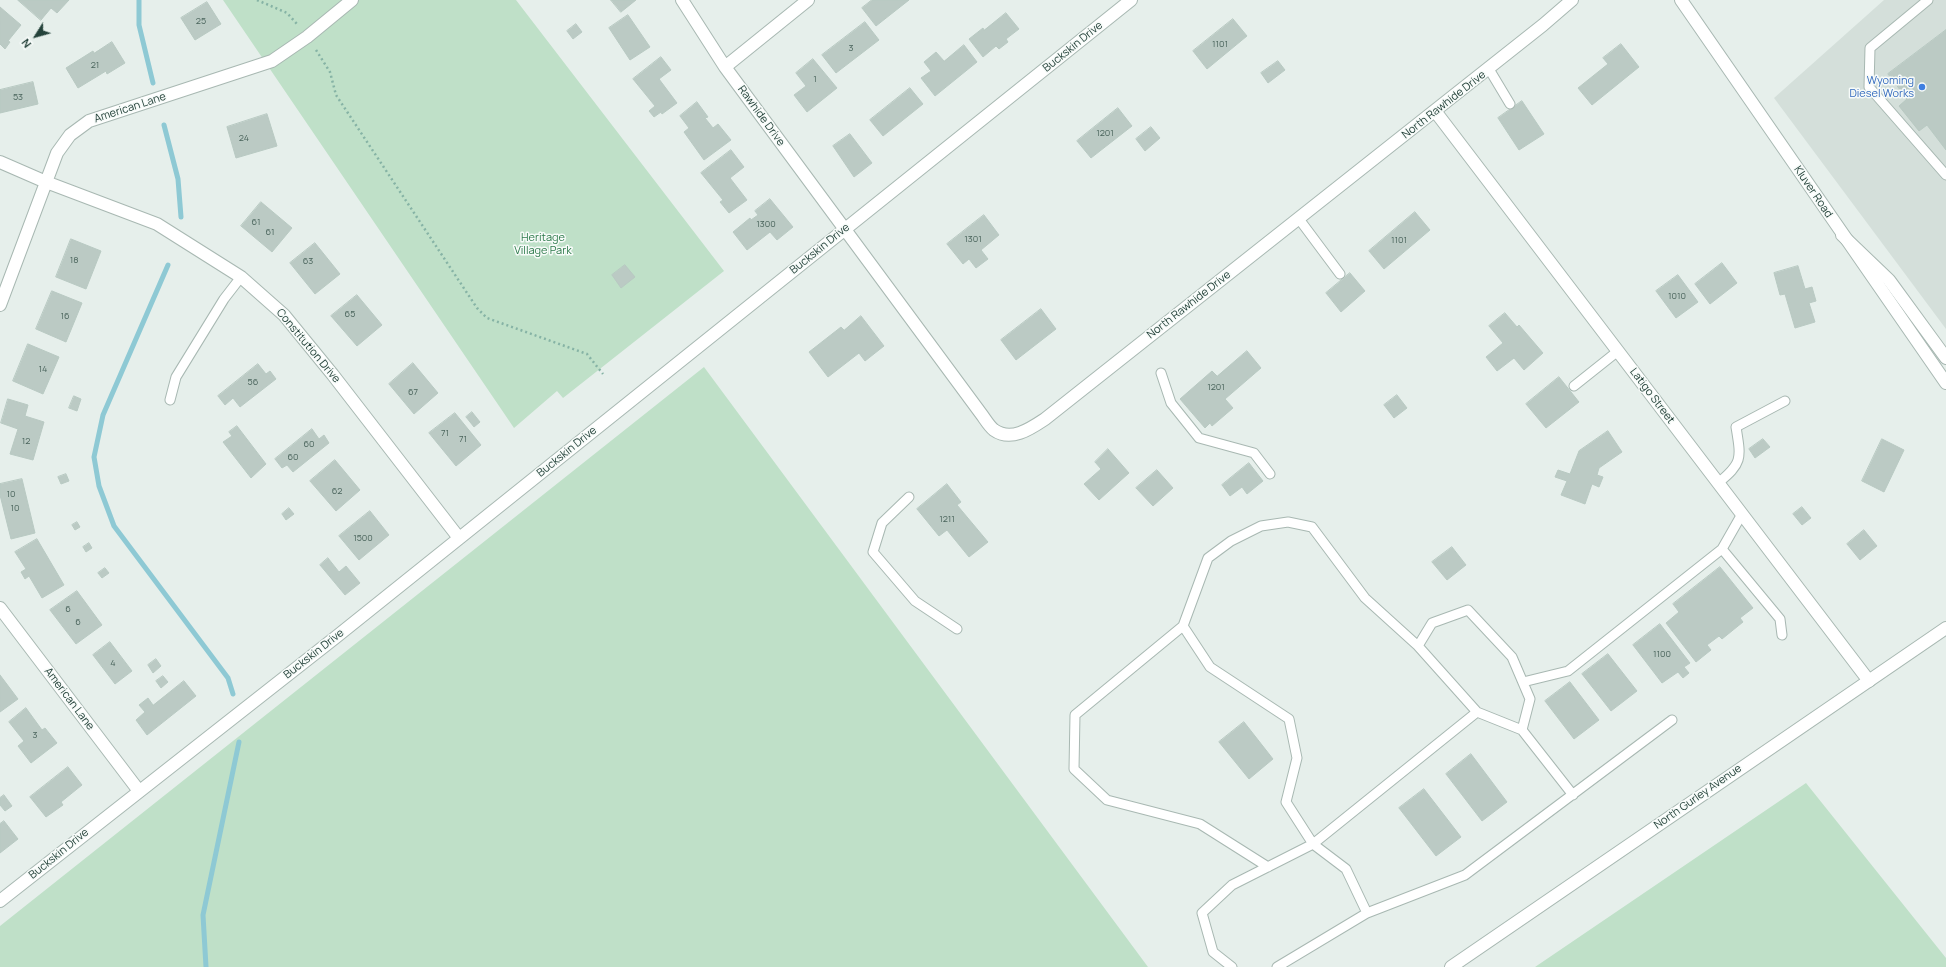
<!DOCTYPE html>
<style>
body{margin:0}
#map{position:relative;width:1946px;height:967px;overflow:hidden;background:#e6efeb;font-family:Manrope,sans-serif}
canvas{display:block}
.north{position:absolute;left:16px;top:16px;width:40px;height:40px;-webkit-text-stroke:3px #f7fbf9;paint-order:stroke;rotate:233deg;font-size:11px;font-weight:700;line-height:16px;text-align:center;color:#24423a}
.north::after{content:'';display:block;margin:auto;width:14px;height:18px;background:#24423a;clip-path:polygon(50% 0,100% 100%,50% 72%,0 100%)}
</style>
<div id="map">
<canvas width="1946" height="967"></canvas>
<div class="north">N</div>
</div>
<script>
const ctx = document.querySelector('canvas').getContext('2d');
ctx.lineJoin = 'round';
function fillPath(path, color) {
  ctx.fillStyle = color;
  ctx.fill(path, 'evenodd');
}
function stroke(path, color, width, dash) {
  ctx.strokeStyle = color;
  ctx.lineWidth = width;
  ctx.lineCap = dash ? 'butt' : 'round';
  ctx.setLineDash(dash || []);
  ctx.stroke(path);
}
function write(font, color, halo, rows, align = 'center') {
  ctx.font = font + ' Manrope,sans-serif';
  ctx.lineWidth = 3;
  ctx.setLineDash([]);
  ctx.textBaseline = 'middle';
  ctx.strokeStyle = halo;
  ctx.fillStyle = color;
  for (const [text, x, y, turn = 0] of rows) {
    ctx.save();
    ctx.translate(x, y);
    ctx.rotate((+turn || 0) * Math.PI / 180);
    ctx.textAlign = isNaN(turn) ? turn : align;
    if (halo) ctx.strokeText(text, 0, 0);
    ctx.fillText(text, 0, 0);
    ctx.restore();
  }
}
fillPath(new Path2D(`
 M1884 0H1946V329L1774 98Z`), '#d4dfda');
fillPath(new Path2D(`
 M223 0H516L724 271 563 398 557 391 514 428Z
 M704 367 1148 967H0V926Z
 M1806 783 1946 958V967H1535Z`), '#bfe0c8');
stroke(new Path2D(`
 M139 0V25L153 83
 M164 125 178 179 181 217
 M168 265 103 415 94 457 99 486 114 526 228 678 233 694
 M206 967 203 915 239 742`), '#8ec9d4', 5);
const building = new Path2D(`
 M18 0H69L57 13 51 8 41 20Z
 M611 0H636L621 12Z
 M872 0H909L876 26 862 8Z
 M207 2 221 24 195 40 181 18Z
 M0 7 21 25 8 41 10 42 5 49 0 44Z
 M1006 13 1019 29 1006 39 1008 42 999 49 996 46 983 57 969 39 983 28 984 30Z
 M628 15 650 47 630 60 609 28Z
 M1233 19 1247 36 1207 69 1193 51Z
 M865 22 879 40 836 73 822 55Z
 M576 24 582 32 573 39 567 31Z
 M1946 30V150L1927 125 1919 131 1899 106 1907 99 1888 74Z
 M112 42 125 63 107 74 106 71 78 88 66 68 93 51 94 53Z
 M1621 44 1639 67 1592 105 1578 88 1608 64 1603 58Z
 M964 45 977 62 935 96 921 78 931 71 924 62 936 52 944 61Z
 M661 57 671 70 659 79 677 103 662 114 661 112 654 117 649 111 655 106 633 79Z
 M813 59 837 88 807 112 794 95 806 86 796 73Z
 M1278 61 1285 70 1268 83 1261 73Z
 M33 82 38 104 0 113V90Z
 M910 88 923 104 883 136 870 120Z
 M1522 101 1544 134 1519 150 1498 118Z
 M697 102 708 117 705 118 713 128 718 124 731 140 704 160 684 132 689 128 680 116Z
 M1118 108 1132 126 1091 158 1077 141Z
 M267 114 277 146 236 158 227 127Z
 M1151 127 1160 138 1145 151 1136 139Z
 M850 134 872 163 854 177 833 146Z
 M731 150 744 167 730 178 747 200 729 213 720 202 723 200 701 173Z
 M770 199 793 227 777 240 770 232 747 250 733 232 750 218 751 220 758 215 755 211Z
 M261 202 292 228 272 252 241 226Z
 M1415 212 1430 230 1384 269 1369 251Z
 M984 215 999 235 981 250 988 259 976 268 969 259 963 264 947 244Z
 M71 239 101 251 86 289 56 277Z
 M315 243 340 274 315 294 290 263Z
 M1722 263 1737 283 1710 304 1695 284Z
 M625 265 635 277 621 288 612 275Z
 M1798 266 1805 289 1812 287 1816 301 1809 303 1815 322 1795 328 1785 294 1780 295 1774 273Z
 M1350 273 1365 291 1341 312 1326 293Z
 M1678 275 1698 302 1676 318 1656 291Z
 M52 291 82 303 66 342 36 329Z
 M357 295 382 325 357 346 331 316Z
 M1041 309 1056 329 1016 360 1001 340Z
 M1505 313 1517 327 1519 325 1543 353 1524 370 1514 358 1497 371 1486 357 1503 343 1489 326Z
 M861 316 884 346 865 361 859 353 828 377 809 352 841 327 844 330Z
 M28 344 59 357 43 394 13 381Z
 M1247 351 1261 368 1225 399 1233 408 1212 426 1210 423 1205 428 1180 399 1212 371 1217 376Z
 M413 363 438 393 414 414 389 384Z
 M258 364 266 374 270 371 276 379 240 407 233 398 225 405 218 396Z
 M1559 377 1579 402 1546 428 1526 404Z
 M1397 395 1407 408 1394 418 1384 405Z
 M74 396 81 399 77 411 69 408Z
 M8 399 28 405 25 416 44 422 33 460 10 454 18 429 1 423Z
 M472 412 480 422 474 427 466 417Z
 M455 413 481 445 456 466 429 433Z
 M237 426 266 464 251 478 223 442 232 436 229 432Z
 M312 429 319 439 324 435 329 443 293 472 287 465 282 468 275 459Z
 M1608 431 1622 452 1599 468 1597 475 1603 477 1599 487 1592 484 1585 504 1561 495 1567 481 1555 477 1558 470 1570 474 1579 451Z
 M1763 439 1770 447 1755 458 1749 449Z
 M1882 439 1904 450 1884 492 1862 481Z
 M1108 449 1129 473 1099 500 1084 484 1101 469 1095 462Z
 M335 460 360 490 336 511 310 481Z
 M1249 463 1263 481 1247 494 1242 487 1230 496 1222 485Z
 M1157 470 1173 488 1153 506 1136 488Z
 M66 474 69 481 61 484 58 477Z
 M22 479 35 533 11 539 0 495V484Z
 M947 484 961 502 957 505 988 542 969 557 947 530 939 536 917 509Z
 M1802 507 1811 518 1802 525 1793 514Z
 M289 508 294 514 286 520 282 514Z
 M370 511 389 535 359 560 339 536Z
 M77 522 80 527 75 530 72 525Z
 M1864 530 1877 546 1860 560 1847 544Z
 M37 539 64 585 42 598 29 576 25 579 21 572 26 569 15 552Z
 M89 543 92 548 86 552 83 547Z
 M1452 547 1466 565 1447 580 1432 562Z
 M328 558 339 572 346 566 360 583 345 595 320 565Z
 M1720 567 1753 608 1740 618 1743 622 1722 639 1719 636 1707 645 1711 650 1696 662 1666 623 1679 612 1673 604Z
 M105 568 109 573 102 578 98 573Z
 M77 591 102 625 76 644 50 610Z
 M1660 624 1690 663 1684 667 1689 673 1683 678 1678 672 1662 683 1633 645Z
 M110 642 132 671 115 684 93 655Z
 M1608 654 1637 691 1611 711 1582 674Z
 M156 659 161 666 153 673 148 665Z
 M0 675 18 699 0 712Z
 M163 676 168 682 161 688 156 681Z
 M184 681 196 696 147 735 136 720 145 712 139 705 148 698 153 705Z
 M1570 682 1599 720 1574 739 1545 701Z
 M26 708 42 730 45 728 57 743 31 763 18 746 24 741 9 722Z
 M1244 722 1273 759 1249 779 1219 742Z
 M1471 754 1507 802 1482 821 1446 774Z
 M68 767 82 785 61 802 63 805 46 817 30 797Z
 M1424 789 1461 837 1436 856 1399 808Z
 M4 795 12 806 5 811 0 805V798Z
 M4 821 18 839 0 853V824Z`);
fillPath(building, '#bbcac4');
stroke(building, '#b8c9c2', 1);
const service = new Path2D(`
 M1928 0 1870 48 1869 87 1946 175
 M1489 69 1510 104
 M1299 219 1340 274
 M1161 373 1171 403 1199 438 1254 453 1270 474
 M1574 386 1618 351
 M170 400 176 377 224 299 241 277
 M1718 483C1743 463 1741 458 1736 427L1785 401
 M909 497 882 523 873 552 915 601 957 629
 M1722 549 1780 619 1782 635
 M1183 626 1075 715 1074 769 1107 800 1200 824 1268 867
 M1523 682 1568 671 1722 549 1742 514
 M1522 730 1530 699 1512 657 1468 610 1432 623 1418 646 1477 712 1522 730 1573 795
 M1367 913 1346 869 1313 844 1286 802 1297 758 1289 719 1210 667 1183 626 1208 558 1231 541 1261 526 1288 522 1312 527 1365 598 1418 646
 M1232 967 1213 952 1202 913 1232 885 1313 844 1477 712
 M1277 967 1367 913 1465 875 1672 720`);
const minor = new Path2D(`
 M682 0 725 67 982 415C985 419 989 426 994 430 1011 442 1030 429 1045 419L1543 25 1572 0
 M1681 0 1946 383
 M725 67 808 0
 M1435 111 1869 681
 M0 162 46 182 157 224 241 277 284 315 333 375 459 538
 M0 305 57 153 70 135 89 121 272 61 307 37 352 0
 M0 608 139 791
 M0 901 336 637 1131 0`);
const tertiary = new Path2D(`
 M1842 235 1889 280 1946 358
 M1451 967 1946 628`);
stroke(service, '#a8b8b2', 11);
stroke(minor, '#a8b8b2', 14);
stroke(tertiary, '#a8b8b2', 14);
stroke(new Path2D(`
 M257 0 287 13 297 24
 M316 50 330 72 336 95 477 308 487 318 587 354 603 374`), '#86b3a5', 2.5, [2, 3]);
stroke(service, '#fff', 9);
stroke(minor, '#fff', 12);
stroke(tertiary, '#fff', 12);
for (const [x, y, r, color] of [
 [1922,87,4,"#3f7fe0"]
]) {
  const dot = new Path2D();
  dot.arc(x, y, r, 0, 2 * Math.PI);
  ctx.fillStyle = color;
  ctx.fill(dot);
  stroke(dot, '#f7fbf9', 1.5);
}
write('9px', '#4a645c', null, [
 ["25",201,21],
 ["1101",1220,44],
 ["3",851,48],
 ["21",95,65],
 ["1",815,79],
 ["53",18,97],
 ["1201",1105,133],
 ["24",244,138],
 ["61",256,222],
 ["1300",766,224],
 ["61",270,232],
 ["1301",973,239],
 ["1101",1399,240],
 ["18",74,260],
 ["63",308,261],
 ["1010",1677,296],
 ["65",350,314],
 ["16",65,316],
 ["14",43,369],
 ["56",253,382],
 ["1201",1216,387],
 ["67",413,392],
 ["71",445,433],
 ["71",463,439],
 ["12",26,441],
 ["60",309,444],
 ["60",293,457],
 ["62",337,491],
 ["10",11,494],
 ["10",15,508],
 ["1211",947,519],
 ["1500",363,538],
 ["6",68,609],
 ["6",78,622],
 ["1100",1662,654],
 ["4",113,663],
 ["3",35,735]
]);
write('11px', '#24423a', '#f7fbf9', [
 ["Buckskin Drive",1073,47,-39],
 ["North Rawhide Drive",1444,105,-38],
 ["American Lane",130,108,-18],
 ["Rawhide Drive",761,116,54],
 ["Kluver Road",1813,192,56],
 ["Buckskin Drive",820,249,-39],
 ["North Rawhide Drive",1189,305,-38],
 ["Constitution Drive",308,346,50],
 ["Latigo Street",1652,396,53],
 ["Buckskin Drive",567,452,-39],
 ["Buckskin Drive",314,654,-38],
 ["American Lane",69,699,53],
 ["North Gurley Avenue",1698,797,-35],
 ["Buckskin Drive",59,854,-39]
]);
write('11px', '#366cbe', '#f7fbf9', [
 ["Wyoming",1914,81],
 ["Diesel Works",1914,94]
], 'right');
write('11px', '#2d7a4b', '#f7fbf9', [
 ["Heritage",543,238],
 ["Village Park",543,251]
]);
</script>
